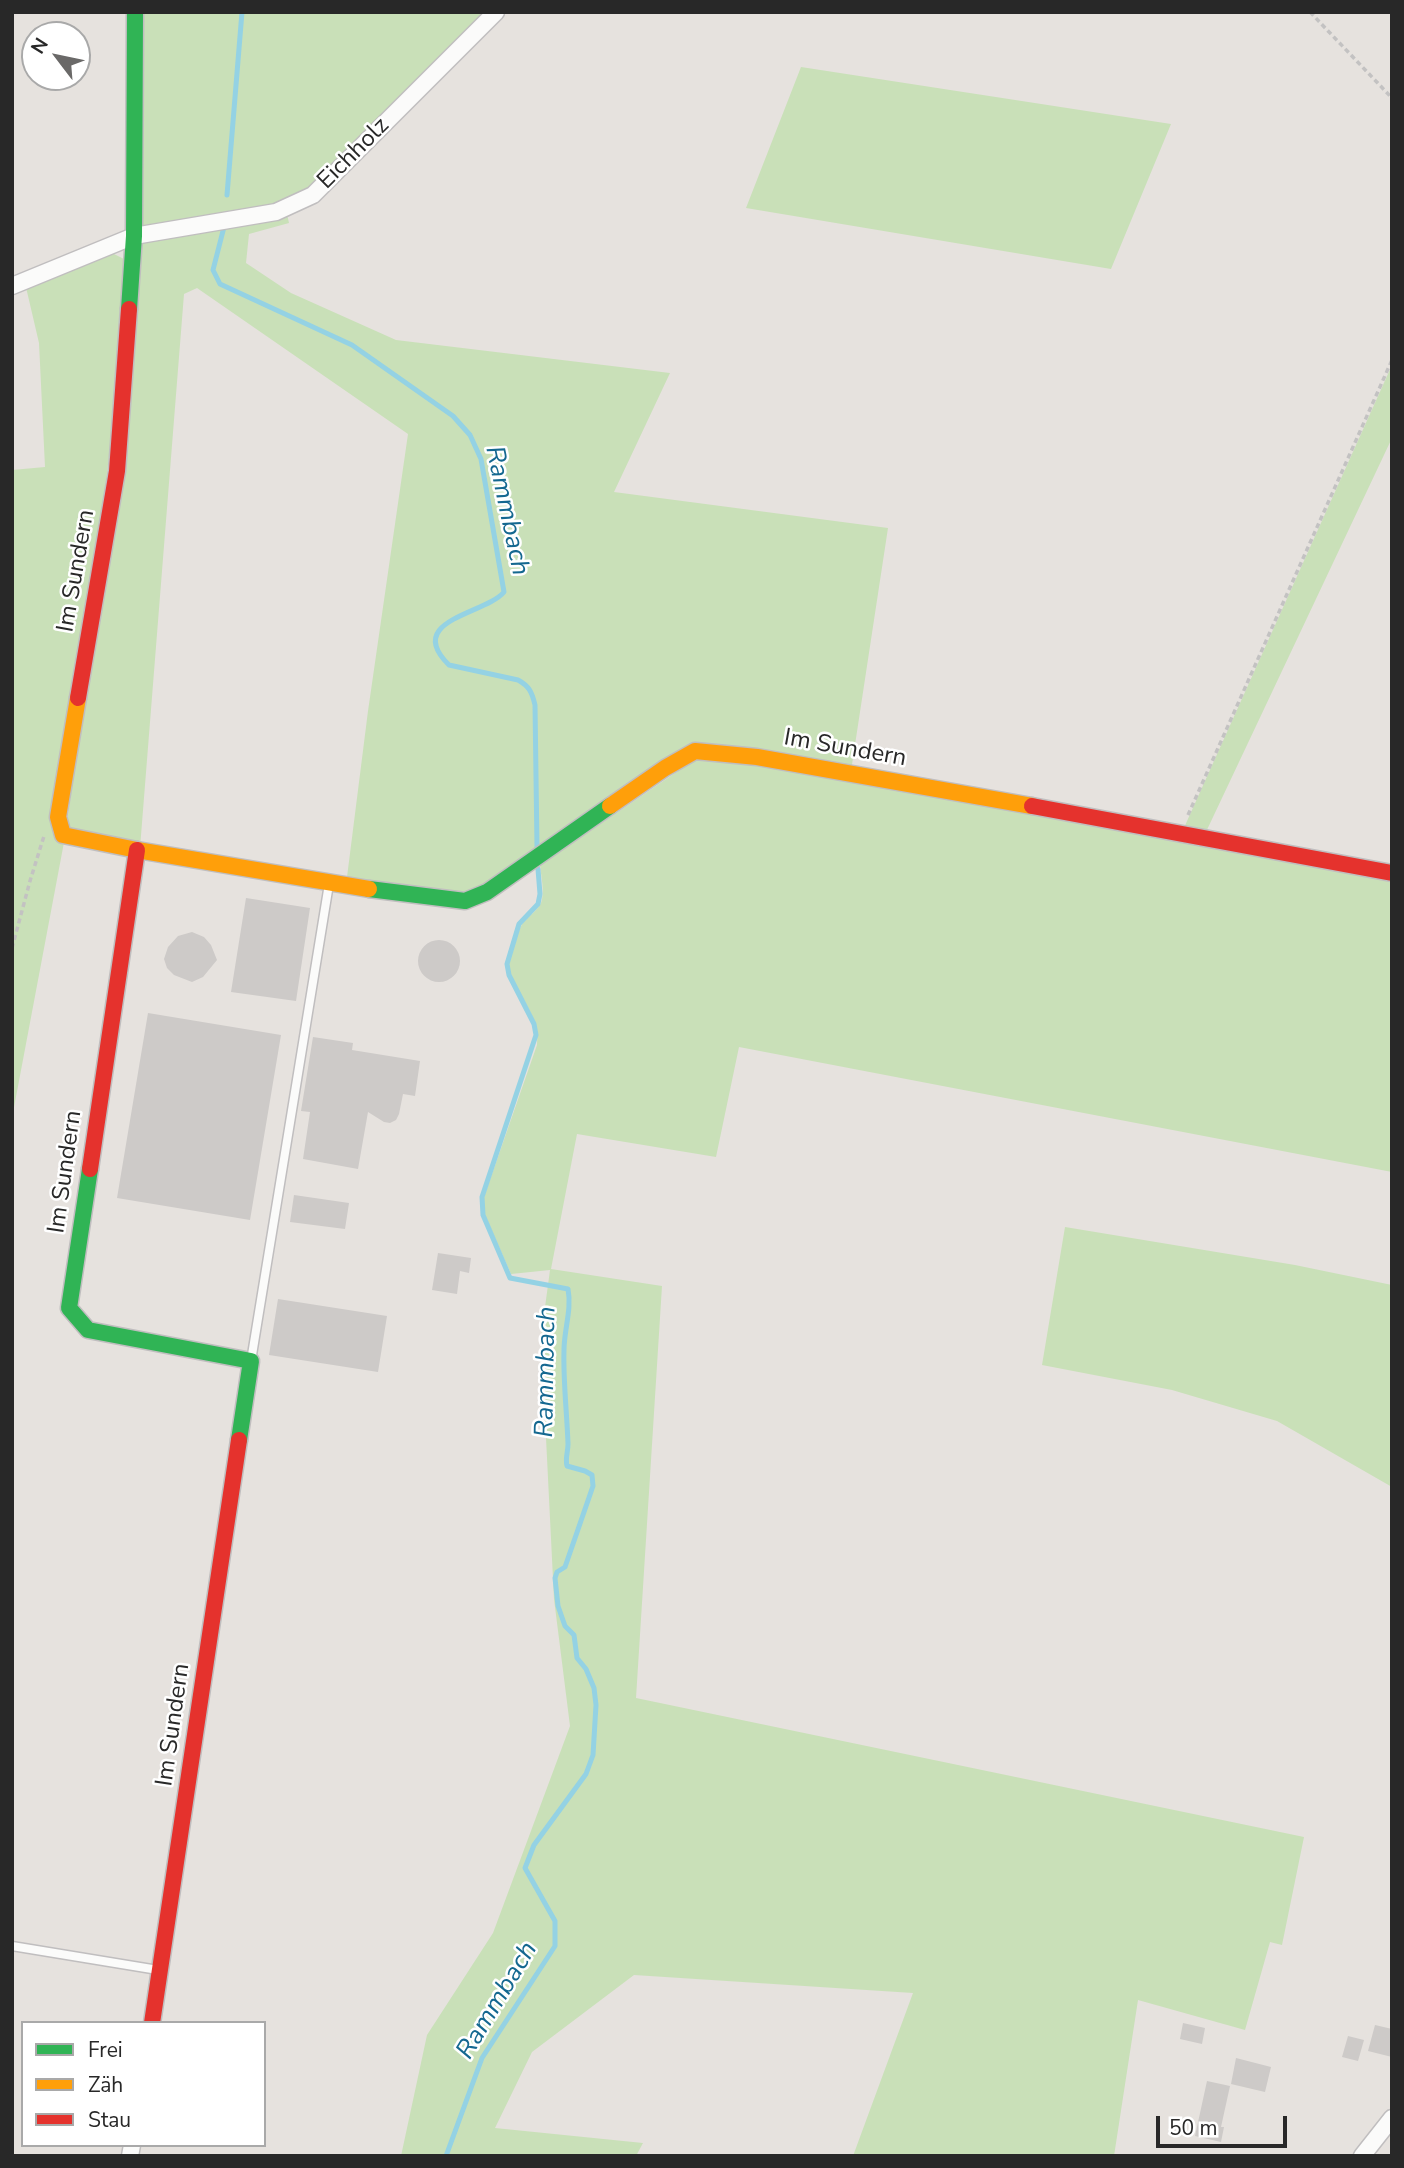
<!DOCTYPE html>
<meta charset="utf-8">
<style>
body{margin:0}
#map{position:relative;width:1404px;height:2168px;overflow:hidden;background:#e6e2de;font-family:"Nunito Sans",sans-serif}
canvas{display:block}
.frame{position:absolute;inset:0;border:14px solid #282828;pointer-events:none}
.legend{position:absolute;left:21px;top:2021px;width:245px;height:126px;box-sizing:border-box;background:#fff;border:2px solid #a9a9a9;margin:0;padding:9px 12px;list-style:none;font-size:21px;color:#282828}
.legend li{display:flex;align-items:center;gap:14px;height:35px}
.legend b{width:35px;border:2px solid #a9a9a9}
.north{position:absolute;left:21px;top:21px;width:70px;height:70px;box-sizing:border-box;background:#fff;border:2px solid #a9a9a9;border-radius:50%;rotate:302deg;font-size:19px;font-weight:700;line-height:28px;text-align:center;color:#282828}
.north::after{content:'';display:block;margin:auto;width:24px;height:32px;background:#6a6968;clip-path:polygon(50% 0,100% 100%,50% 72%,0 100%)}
.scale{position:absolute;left:1156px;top:2116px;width:131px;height:32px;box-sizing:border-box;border:4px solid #282828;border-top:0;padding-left:9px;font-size:21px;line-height:24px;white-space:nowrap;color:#282828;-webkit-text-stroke:5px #fff;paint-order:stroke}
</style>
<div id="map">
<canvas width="1404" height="2168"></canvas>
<div class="frame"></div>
<ul class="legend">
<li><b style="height:9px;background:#30b455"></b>Frei</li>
<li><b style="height:9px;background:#ff9f0a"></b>Zäh</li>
<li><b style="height:9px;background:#e5322d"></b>Stau</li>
</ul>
<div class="north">N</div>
<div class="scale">50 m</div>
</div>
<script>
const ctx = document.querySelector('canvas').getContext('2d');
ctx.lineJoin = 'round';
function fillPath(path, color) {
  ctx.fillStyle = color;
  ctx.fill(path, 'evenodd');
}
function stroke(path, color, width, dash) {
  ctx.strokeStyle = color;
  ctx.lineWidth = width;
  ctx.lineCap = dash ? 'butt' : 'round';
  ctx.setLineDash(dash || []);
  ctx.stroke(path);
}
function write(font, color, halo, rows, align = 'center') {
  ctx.font = font + ' "Nunito Sans",sans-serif';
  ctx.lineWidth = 5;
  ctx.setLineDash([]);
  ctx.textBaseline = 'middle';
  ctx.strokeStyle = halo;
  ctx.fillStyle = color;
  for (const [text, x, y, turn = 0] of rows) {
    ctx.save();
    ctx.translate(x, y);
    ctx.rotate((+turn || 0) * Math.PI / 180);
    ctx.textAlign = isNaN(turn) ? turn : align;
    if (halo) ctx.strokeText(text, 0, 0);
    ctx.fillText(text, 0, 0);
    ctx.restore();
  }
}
fillPath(new Path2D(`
 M139 12H491L311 193 275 207 137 231Z
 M801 67 1171 124 1111 269 746 208Z
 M286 210 289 223 249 234 246 263 291 293 396 340 670 373 614 492 888 528 851 771 697 747 465 897 346 885 368 711 408 434 197 288 184 294 140 848 64 833 135 238Z
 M108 251 124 259 115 471 65 837 12 1118V470L45 467 39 343 25 283Z
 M1392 365V438L1205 834 1183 830Z
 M703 754 1392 877V1172L739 1047 716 1157 577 1134 551 1269 662 1286 636 1698 1304 1837 1282 1945 1270 1942 1245 2030 1138 2000 1114 2156H853L913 1993 634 1975 532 2052 495 2128 643 2143 636 2156H401L427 2035 493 1933 570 1726 554 1599 541 1337 550 1270 511 1274 484 1213V1197L537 1045C541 1010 508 989 509 964 510 956 518 929 523 923 528 916 537 911 541 903 545 892 541 876 540 865Z
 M1065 1227 1295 1265 1392 1285V1487L1277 1421 1172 1390 1042 1365Z`), '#c9e0b8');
stroke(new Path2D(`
 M227 195 242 12
 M224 227 213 270 220 284 352 345 453 416 470 435 481 459 504 592C486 614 403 620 449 665L518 680C529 686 532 692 535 705L537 847
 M446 2156 482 2058 555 1946V1921L525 1868 534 1845 586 1774 593 1755 596 1705 594 1688 586 1669 577 1658 574 1635 565 1626 558 1606 555 1578 557 1572 565 1567 593 1486 592 1475 585 1471 567 1466C565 1458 568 1452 568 1444 567 1413 563 1381 564 1350 564 1330 572 1309 568 1289L510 1278 483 1215 482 1197 536 1035 534 1024 509 975 507 964 519 924 538 904 540 894 538 869`), '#94d2e4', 5);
fillPath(new Path2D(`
 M246 898 310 908 296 1001 231 992Z
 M192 932 204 937 211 945 217 960 203 977 192 982 174 975 167 968 164 959 168 947 178 936Z
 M418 961a21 21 0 1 1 42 0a21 21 0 1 1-42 0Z
 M148 1013 281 1035 250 1220 117 1198Z
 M313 1037 353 1043 352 1050 420 1061 415 1096 403 1094 399 1114 396 1120 390 1123 384 1122 368 1112 358 1169 303 1159 310 1112 301 1111Z
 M294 1195 349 1203 345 1229 290 1222Z
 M438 1253 471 1258 469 1273 460 1271 457 1294 432 1290Z
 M278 1299 387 1316 378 1372 269 1355Z
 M1183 2023 1205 2028 1202 2044 1180 2039Z
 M1375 2025 1392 2029V2057L1368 2051Z
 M1348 2036 1364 2040 1358 2061 1342 2057Z
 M1236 2058 1271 2067 1265 2092 1231 2084Z
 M1207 2081 1230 2086 1221 2127H1224L1221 2142 1195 2136Z`), '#cdcac8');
const lane = new Path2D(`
 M251 1361 329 884
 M12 1946 158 1970`);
const street = new Path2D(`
 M12 286 134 236 276 212 313 195 496 12
 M130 2156 132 2145
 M1362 2156 1392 2118`);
const fast = new Path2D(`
 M129 309 134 236 135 12
 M369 889 465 901 487 892 610 806
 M90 1169 69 1308 88 1330 251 1361 239 1440`);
const slow = new Path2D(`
 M78 698 58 817 63 835 137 850 369 889
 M610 806 665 768 695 751 757 757 1032 806`);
const jam = new Path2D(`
 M78 698 117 471 129 309
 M1032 806 1392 873
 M90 1169 137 850
 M152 2023 239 1440`);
stroke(lane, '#c0bebf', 11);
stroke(street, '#c0bebf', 19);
stroke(fast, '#c0bebf', 19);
stroke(slow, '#c0bebf', 19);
stroke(jam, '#c0bebf', 19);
stroke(new Path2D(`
 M1310 12 1392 98
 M1188 815 1392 360
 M12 948 30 881 44 836`), '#c3c2c2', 3.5, [5, 3.5]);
stroke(lane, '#fbfbfa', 8);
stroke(street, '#fbfbfa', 16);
stroke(fast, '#30b455', 16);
stroke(slow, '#ff9f0a', 16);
stroke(jam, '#e5322d', 16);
write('24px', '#282828', '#fff', [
 ["Eichholz",354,154,-45],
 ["Im Sundern",77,571,-80],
 ["Im Sundern",845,749,10],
 ["Im Sundern",66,1172,-82],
 ["Im Sundern",174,1725,-82]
]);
write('italic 26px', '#146890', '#fff', [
 ["Rammbach",506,511,78],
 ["Rammbach",547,1372,-89],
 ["Rammbach",498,2001,-59]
]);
</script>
